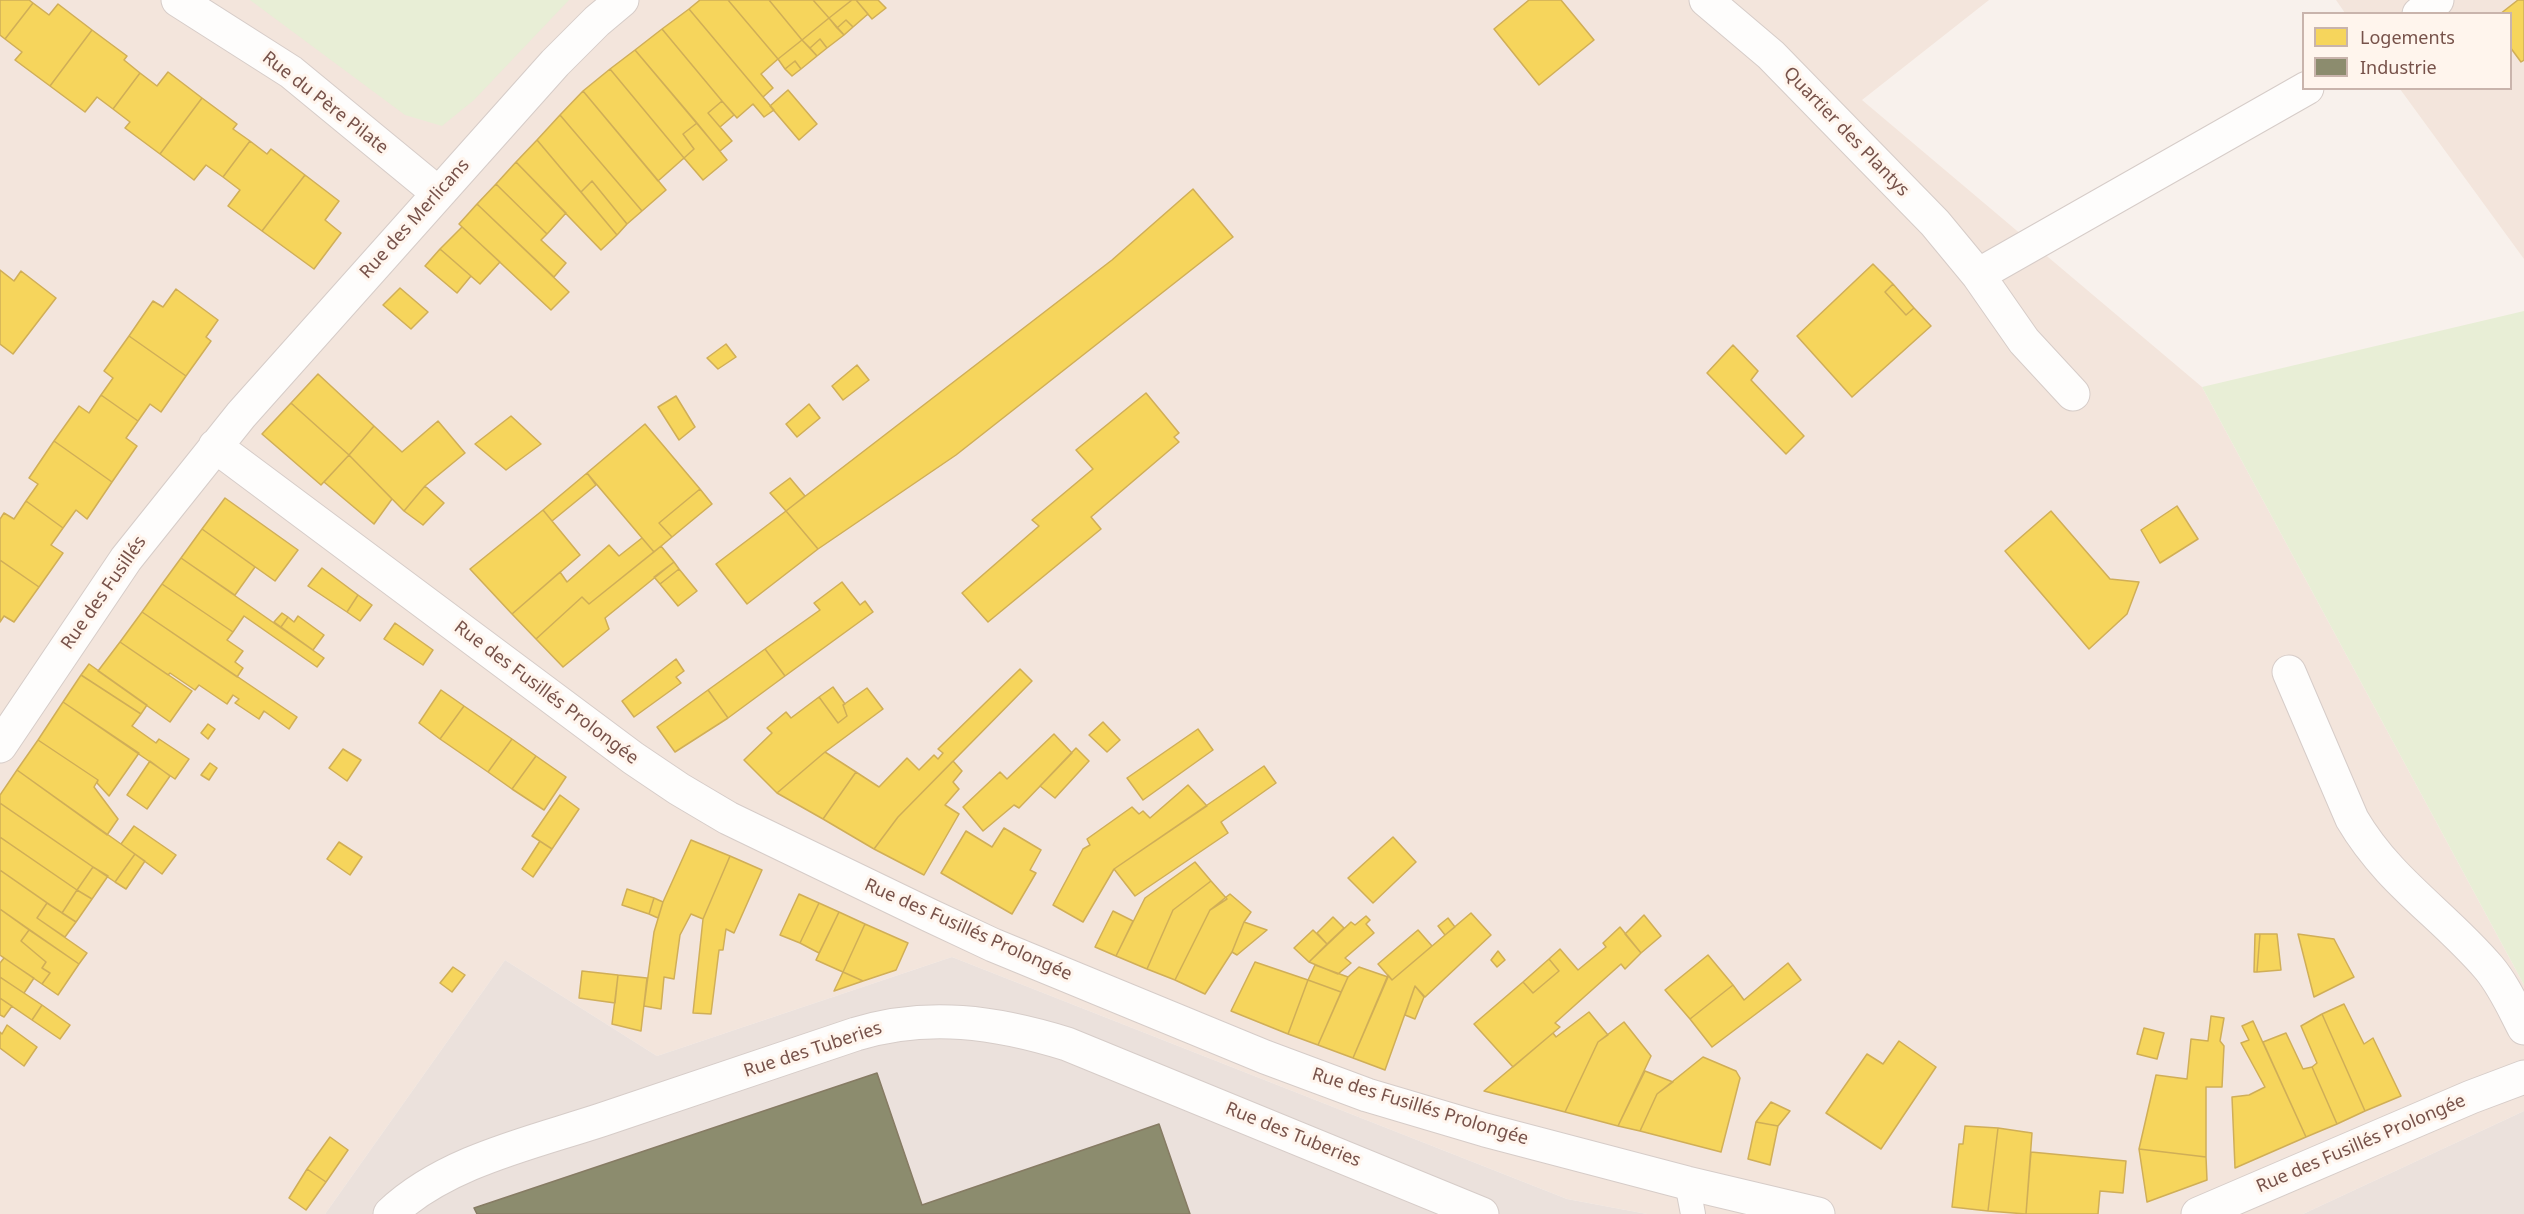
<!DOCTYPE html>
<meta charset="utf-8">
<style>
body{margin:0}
#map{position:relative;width:2524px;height:1214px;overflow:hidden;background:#f8f1ec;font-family:"Noto Sans",sans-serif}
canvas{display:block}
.legend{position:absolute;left:2302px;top:12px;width:210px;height:78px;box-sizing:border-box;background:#fff5ed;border:2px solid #c9b4ac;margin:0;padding:8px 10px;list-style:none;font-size:18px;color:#77524a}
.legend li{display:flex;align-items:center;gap:12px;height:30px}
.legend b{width:30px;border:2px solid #c9b4ac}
</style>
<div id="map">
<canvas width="2524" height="1214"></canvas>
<ul class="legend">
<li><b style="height:16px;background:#f6d55c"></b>Logements</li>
<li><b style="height:16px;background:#8c8c6e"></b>Industrie</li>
</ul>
</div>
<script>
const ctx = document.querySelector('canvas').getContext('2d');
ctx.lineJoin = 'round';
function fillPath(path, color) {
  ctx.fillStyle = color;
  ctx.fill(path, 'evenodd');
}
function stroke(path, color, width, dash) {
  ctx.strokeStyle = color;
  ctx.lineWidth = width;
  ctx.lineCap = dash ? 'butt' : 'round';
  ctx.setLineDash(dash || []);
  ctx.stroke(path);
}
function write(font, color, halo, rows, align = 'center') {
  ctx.font = font + ' "Noto Sans",sans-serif';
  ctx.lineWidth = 6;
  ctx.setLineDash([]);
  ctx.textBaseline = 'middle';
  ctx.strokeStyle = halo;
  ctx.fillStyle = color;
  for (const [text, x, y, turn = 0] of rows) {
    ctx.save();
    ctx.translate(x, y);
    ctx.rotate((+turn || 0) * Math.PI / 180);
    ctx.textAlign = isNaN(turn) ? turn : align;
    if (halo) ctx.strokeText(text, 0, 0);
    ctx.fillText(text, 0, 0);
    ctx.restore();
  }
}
fillPath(new Path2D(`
 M0 0H1989L1862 100 2202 387 2524 985V1111L2303 1214H1647L1567 1199 952 957 657 1056 505 960 325 1214H0Z
 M2336 0H2524V259L2400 89 2510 88V14L2345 13Z`), '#f3e5dc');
fillPath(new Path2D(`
 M952 957 1567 1199 1647 1214H325L505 960 657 1056Z
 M2524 1111V1214H2303Z`), '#ebe1dc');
fillPath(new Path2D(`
 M250 0H569L474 100 442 126 405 115Z
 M2524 311V985L2202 387Z`), '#e8eed6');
const homes = new Path2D(`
 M0 0H29L33 3 5 39 0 35Z
 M700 0H728L778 59 761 74 773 88 763 97 689 9Z
 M728 0H769L802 40 778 59Z
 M769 0H813L829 18 802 40Z
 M813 0H852L829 18Z
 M852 0H856L868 14 853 27 846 20 837 28 829 18Z
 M856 0H878L886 8 872 19Z
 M1529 0H1561L1594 40 1539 85 1494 29Z
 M2518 0H2524V60L2521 62 2510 47V14H2500Z
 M33 3 49 15 58 4 92 30 50 86 15 60 22 52 5 39Z
 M689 9 763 97 774 110 764 117 753 104 737 118 722 101 662 29Z
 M829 18 844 35 827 48 820 39 810 48 802 40Z
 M846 20 853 27 844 35 837 28Z
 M662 29 722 101 708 113 732 141 720 151 635 50Z
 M92 30 127 56 124 60 140 73 113 109 97 97 85 112 50 86Z
 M820 39 827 48 817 56 810 48Z
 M802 40 817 56 801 69 795 61 785 69 778 59Z
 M635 50 697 123 683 134 694 149 684 158 610 69Z
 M795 61 801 69 792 76 785 69Z
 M610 69 684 158 658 181 583 91Z
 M168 72 202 98 160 154 125 128 130 122 113 109 140 73 157 86Z
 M788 90 817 124 799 140 770 106Z
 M583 91 666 190 642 211 560 115Z
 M202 98 237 124 233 129 250 141 223 177 206 165 194 180 160 154Z
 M722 101 734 115 720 127 708 113Z
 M560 115 642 211 627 224 592 181 581 192 537 140Z
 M697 123 727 160 703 180 684 158 694 149 683 134Z
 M537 140 617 235 601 250 516 162Z
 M250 141 267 154 271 149 305 175 262 231 228 206 240 190 223 177Z
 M516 162 566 213 547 234 496 184Z
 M305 175 339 201 325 220 341 233 314 269 262 231Z
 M592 181 627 224 617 235 581 192Z
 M496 184 547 234 541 240 566 263 554 277 477 204Z
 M1193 189 1233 237 956 455 818 549 786 511 1112 260Z
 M477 204 569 292 551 310 459 224Z
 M462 227 500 262 480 284 440 249Z
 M440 249 471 276 457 293 425 266Z
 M1873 264 1893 284 1885 292 1906 315 1914 308 1931 326 1852 397 1797 336Z
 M0 270 14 281 21 271 56 298 13 354 0 344Z
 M1893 284 1914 308 1906 315 1885 292Z
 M400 288 428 312 411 329 383 305Z
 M176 289 218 320 206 337 211 341 186 376 129 336 153 301 163 307Z
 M129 336 186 376 161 412 150 404 138 421 101 395 113 378 104 371Z
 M726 344 736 357 718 369 707 358Z
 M1733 345 1758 371 1751 380 1804 436 1786 454 1707 373Z
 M857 365 869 380 843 400 832 386Z
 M318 374 374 426 349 455 291 403Z
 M1146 393 1179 433 1174 437 1179 442 1091 517 1101 529 988 622 962 593 1039 526 1032 520 1093 469 1076 450Z
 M101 395 138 421 126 438 137 446 112 482 54 441 79 406 89 413Z
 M676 396 695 427 679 440 658 407Z
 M291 403 349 455 321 485 262 434Z
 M809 404 820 418 797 437 786 424Z
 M511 416 541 444 506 470 475 444Z
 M438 421 465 453 425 486 404 511 349 455 374 426 402 452Z
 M645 424 700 489 659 523 672 537 654 552 587 473Z
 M54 441 112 482 87 519 76 510 63 528 26 501 38 484 29 478Z
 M349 455 392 499 374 524 324 482Z
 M587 473 596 485 552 521 543 510Z
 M790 478 805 496 786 511 770 493Z
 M425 486 444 503 423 525 404 511Z
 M700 489 712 504 672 537 659 523Z
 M225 498 298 550 275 581 202 529Z
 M26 501 63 528 51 545 63 553 39 587 0 560V519L4 513 14 519Z
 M2177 506 2198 539 2160 563 2141 530Z
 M543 510 580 555 512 614 470 569Z
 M786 511 818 549 747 604 716 564Z
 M2051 511 2110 579 2139 582 2127 614 2089 649 2005 551Z
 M202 529 255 567 235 595 181 558Z
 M642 538 654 552 589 604 582 597 536 639 512 614 560 572 567 582 609 545 619 556Z
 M661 546 674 562 605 618 609 629 563 667 536 639 582 597 589 604Z
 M181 558 324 658 317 667 244 616 233 632 162 584Z
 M0 560 39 587 14 622 4 616 0 622Z
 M674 562 679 569 660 584 654 577Z
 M322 568 358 595 347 612 308 586Z
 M679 569 697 591 678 606 660 584Z
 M842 582 860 605 865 601 873 612 785 676 765 649 820 610 814 603Z
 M162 584 233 632 227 640 243 651 235 662 243 668 237 677 142 612Z
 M358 595 372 605 360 621 347 612Z
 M142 612 297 717 289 729 264 711 259 719 235 703 239 699 233 695 227 704 199 685 195 690 170 673 168 675 120 642Z
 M282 613 288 617 281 627 274 622Z
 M298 616 324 635 313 650 281 627 288 617 294 622Z
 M395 623 433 650 423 665 384 639Z
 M120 642 192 691 170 722 98 671Z
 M765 649 785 676 728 718 708 690Z
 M676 659 684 671 676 677 681 683 634 717 622 701Z
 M89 664 147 705 141 714 81 675Z
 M1020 669 1032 681 898 817 874 849 823 819 856 772 879 787 907 758 919 770 934 755 938 759 943 753 938 749Z
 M81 675 141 714 132 726 156 743 159 739 189 759 175 779 63 702Z
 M833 687 845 704 843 705 847 716 838 723 819 697Z
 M867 688 883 709 825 752 777 793 744 760 772 733 767 728 786 712 791 718 819 697 838 723 847 716 843 705Z
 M441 690 464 706 440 739 419 723Z
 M708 690 728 718 675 752 657 727Z
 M63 702 139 753 109 796 97 783 98 780 38 740Z
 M464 706 512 739 488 772 440 739Z
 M1103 722 1120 740 1107 752 1089 735Z
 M208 724 215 729 208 739 201 733Z
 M1198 729 1213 750 1143 800 1127 778Z
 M1054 734 1072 753 1019 808 1014 805 983 831 963 807 1000 772 1007 779Z
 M512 739 536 756 512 789 488 772Z
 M38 740 98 780 94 787 118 819 107 835 17 770Z
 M1076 748 1089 761 1055 798 1040 786Z
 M343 749 361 760 347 781 329 768Z
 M825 752 856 772 823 819 777 793Z
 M536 756 566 777 544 810 512 789Z
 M150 761 170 776 147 809 127 795Z
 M953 761 962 771 953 782 959 789 945 805 959 814 924 875 874 849 898 817Z
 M210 763 217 768 209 780 201 775Z
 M1264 766 1276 783 1221 822 1228 833 1135 896 1114 869Z
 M17 770 135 854 115 882 0 803V795Z
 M1188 785 1207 806 1114 869 1083 922 1053 905 1083 849 1090 845 1087 839 1132 807 1139 814 1143 811 1150 818Z
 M560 795 579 809 552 849 532 836Z
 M0 803 93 867 77 890 0 837Z
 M134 826 176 855 162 874 121 844Z
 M1004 828 1041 850 1030 870 1036 873 1012 914 941 873 966 831 992 847Z
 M0 837 77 890 62 913 0 870Z
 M1393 837 1416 862 1373 903 1348 878Z
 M691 840 730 856 703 919 691 914 680 935 674 979 664 977 661 1009 644 1006 654 932 663 902Z
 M540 841 552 849 533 877 522 869Z
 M339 842 362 857 350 875 327 859Z
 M135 854 145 861 126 889 115 882Z
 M730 856 762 870 734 933 726 929 723 950H719L711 1014 693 1013 703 919Z
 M1195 862 1211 881 1173 910 1147 969 1116 956 1145 898Z
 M93 867 108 876 92 899 77 890Z
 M0 870 47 903 37 918 87 953 79 964 0 909Z
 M1211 881 1227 899 1210 910 1175 980 1147 969 1173 910Z
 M627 889 654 898 649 914 622 905Z
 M77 890 92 899 76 922 62 913Z
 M799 894 819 903 800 943 780 935Z
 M1230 894 1251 912 1244 922 1232 952 1205 994 1175 980 1210 910Z
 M654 898 663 902 658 918 649 914Z
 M47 903 76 922 65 937 37 918Z
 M819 903 839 912 819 953 800 943Z
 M0 909 29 930 21 941 46 962 42 968 50 973 42 984 0 955Z
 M1113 911 1133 921 1116 956 1095 947Z
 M839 912 865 924 843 972 816 960Z
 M1471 913 1491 935 1425 997 1415 986 1385 1070 1353 1058 1388 975 1392 980Z
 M1644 915 1661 936 1641 953 1625 934Z
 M1366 916 1370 920 1366 924 1374 933 1345 958 1351 963 1338 974 1309 962 1351 922 1355 925Z
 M1333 917 1344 928 1327 944 1317 933Z
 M1448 918 1455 927 1445 935 1438 926Z
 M1244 922 1267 930 1237 955 1232 952Z
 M865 924 908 943 896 970 863 981 843 972Z
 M1620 927 1641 953 1625 969 1621 964 1555 1023 1560 1027 1513 1067 1474 1024 1523 982 1533 993 1559 971 1549 959 1560 949 1578 970 1606 947 1603 943Z
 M29 930 79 964 58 995 42 984 50 973 42 968 46 962 21 941Z
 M1313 930 1327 944 1309 962 1294 948Z
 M1418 930 1432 946 1392 980 1378 964Z
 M2255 934H2260L2257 972H2254Z
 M2260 934H2277L2281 970 2257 972Z
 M2298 934 2334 939 2354 977 2314 997Z
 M1498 951 1505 960 1497 967 1491 960Z
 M1708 955 1733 985 1690 1019 1665 990Z
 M4 958 34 978 24 993 0 977V963Z
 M1549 959 1559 971 1533 993 1523 982Z
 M1255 962 1308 980 1288 1034 1231 1011Z
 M1788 963 1801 980 1712 1047 1690 1019 1733 985 1744 1000Z
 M1315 965 1348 977 1341 992 1308 980Z
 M453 967 465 975 452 992 440 983Z
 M1359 967 1388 977 1353 1058 1318 1045 1348 977Z
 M582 971 618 975 615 1003 579 998Z
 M843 972 863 981 834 991Z
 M618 975 647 978 641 1031 612 1024Z
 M0 977 42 1005 32 1020 0 998Z
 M1308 980 1341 992 1318 1045 1288 1034Z
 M1415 986 1424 997 1415 1019 1405 1015Z
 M0 998 12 1006 4 1017 0 1015Z
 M2344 1004 2364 1044 2373 1038 2401 1096 2365 1111 2322 1014Z
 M42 1005 70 1025 60 1039 32 1020Z
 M1589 1012 1608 1035 1598 1042 1565 1112 1484 1091 1553 1033 1556 1037Z
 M2322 1014 2365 1111 2337 1124 2312 1067 2317 1063 2301 1026Z
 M2211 1016 2224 1018 2220 1041 2224 1046 2222 1087H2206V1157L2139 1149 2156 1075 2187 1079 2191 1039 2208 1041Z
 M2253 1021 2306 1137 2235 1168 2232 1097 2249 1095 2265 1087 2241 1043 2249 1040 2242 1026Z
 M1624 1022 1651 1056 1618 1126 1565 1112 1598 1042Z
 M7 1025 37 1047 24 1066 0 1048V1032L2 1034Z
 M2144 1028 2164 1033 2157 1059 2137 1054Z
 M2286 1033 2303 1069 2312 1067 2337 1124 2306 1137 2263 1042Z
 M1899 1041 1936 1067 1881 1149 1826 1113 1867 1054 1883 1064Z
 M1703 1057 1736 1071 1740 1078 1721 1152 1640 1131 1657 1094Z
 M1645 1071 1673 1082 1657 1094 1640 1131 1618 1126Z
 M1771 1102 1790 1111 1778 1126 1756 1122Z
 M1756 1122 1778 1126 1770 1165 1748 1159Z
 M1965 1126 1998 1128 1988 1211 1952 1207 1959 1144H1963Z
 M1998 1128 2032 1133 2026 1214 1988 1211Z
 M330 1137 348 1150 326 1182 307 1169Z
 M2139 1149 2206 1157 2207 1180 2147 1202Z
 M2031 1152 2126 1161 2123 1193 2100 1191 2098 1214H2026Z
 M307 1169 326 1182 306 1210 289 1198Z`);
fillPath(homes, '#f6d55c');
stroke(homes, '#d0ae57', 1.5);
const industry = new Path2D(`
 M877 1073 922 1205 1159 1124 1190 1214H477L474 1208Z`);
fillPath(industry, '#8c8c6e');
stroke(industry, '#867b63', 1.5);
const service = new Path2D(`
 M1687 1183 1693 1214`);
const minor = new Path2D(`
 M178 0 291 72 438 193
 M1706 0 1771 55 1935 223 1978 275 2024 341 2073 394
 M2419 14 2437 0
 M1978 275 2307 88
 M215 446 633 758 679 789 728 818 929 915 993 945 1265 1057 1367 1095 1485 1130 1687 1183 1818 1214
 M2289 672 2352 819C2389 882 2443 914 2489 968 2504 986 2513 1007 2524 1028
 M0 746 126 559 241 415 555 63 597 21 622 0
 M390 1214C444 1162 531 1143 601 1120 686 1091 771 1062 856 1034 928 1012 996 1022 1067 1044L1482 1214
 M2198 1214 2471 1097 2524 1077`);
stroke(service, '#d6ccc8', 26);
stroke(minor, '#d6ccc8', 35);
stroke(service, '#fefdfc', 24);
stroke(minor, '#fefdfc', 33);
write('18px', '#77524a', '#fff5ed', [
 ["Rue du Père Pilate",325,103,38],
 ["Quartier des Plantys",1846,132,46],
 ["Rue des Merlicans",415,219,-48],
 ["Rue des Fusillés",104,593,-55],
 ["Rue des Fusillés Prolongée",546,693,37],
 ["Rue des Fusillés Prolongée",968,930,24],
 ["Rue des Tuberies",813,1050,-18],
 ["Rue des Fusillés Prolongée",1420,1107,17],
 ["Rue des Tuberies",1293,1135,22],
 ["Rue des Fusillés Prolongée",2361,1144,-23]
]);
</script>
